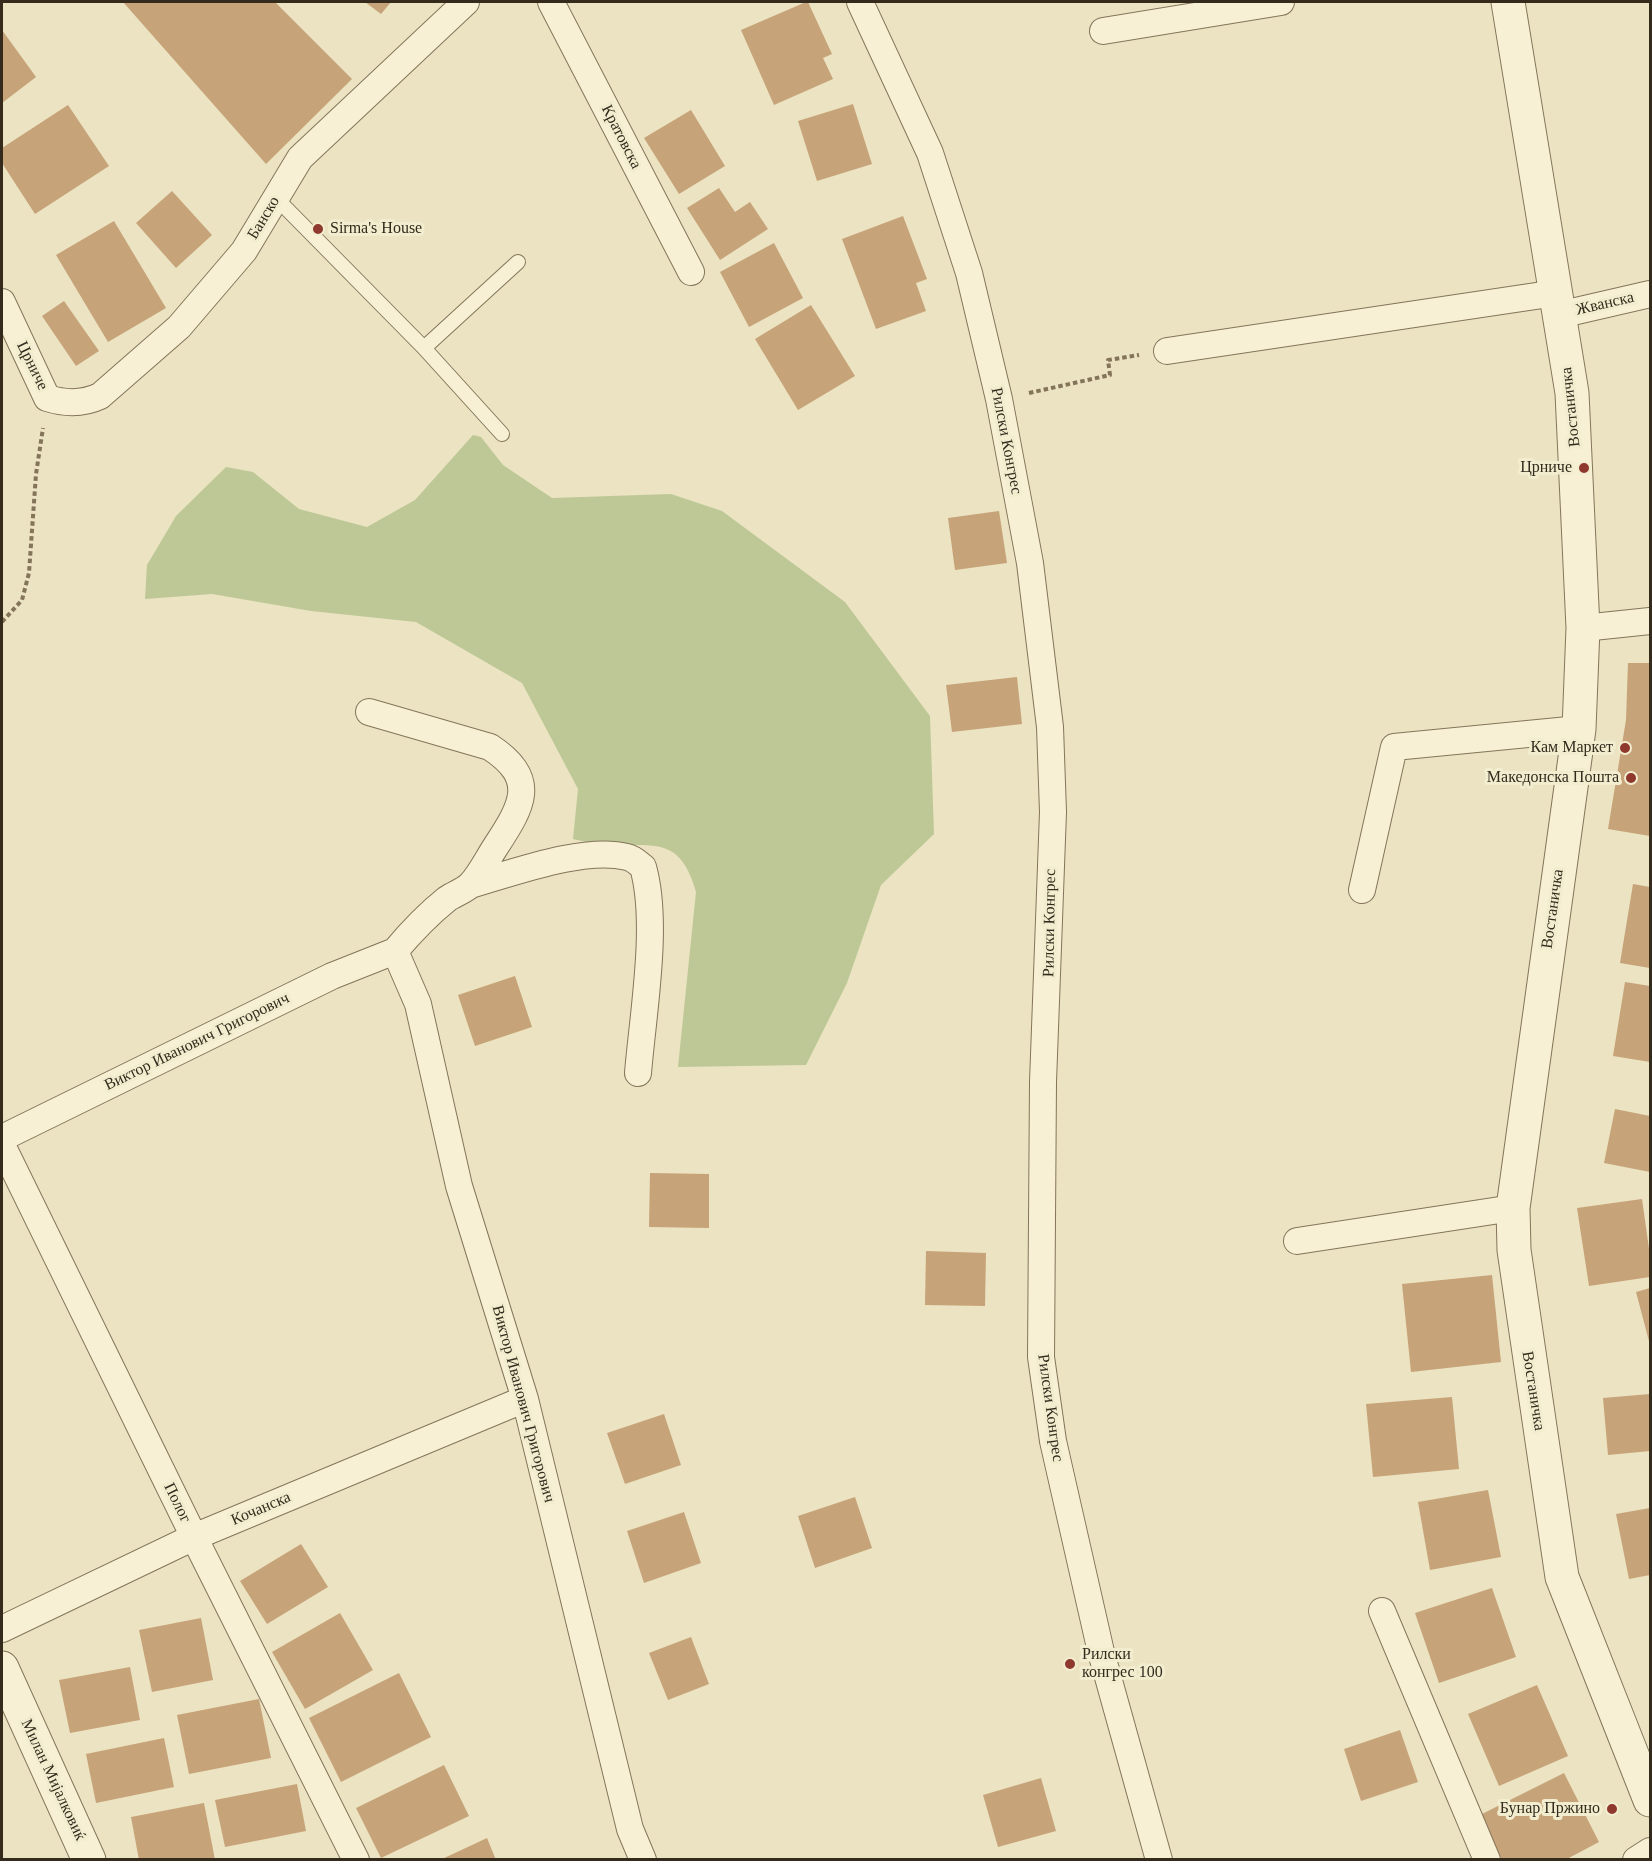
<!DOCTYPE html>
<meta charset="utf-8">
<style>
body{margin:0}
#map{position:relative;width:1652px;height:1861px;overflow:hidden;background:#ebe3c1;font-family:Georgia,serif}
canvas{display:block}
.frame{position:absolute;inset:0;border:3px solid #342b1d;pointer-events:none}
</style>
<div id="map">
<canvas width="1652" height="1861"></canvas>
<div class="frame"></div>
</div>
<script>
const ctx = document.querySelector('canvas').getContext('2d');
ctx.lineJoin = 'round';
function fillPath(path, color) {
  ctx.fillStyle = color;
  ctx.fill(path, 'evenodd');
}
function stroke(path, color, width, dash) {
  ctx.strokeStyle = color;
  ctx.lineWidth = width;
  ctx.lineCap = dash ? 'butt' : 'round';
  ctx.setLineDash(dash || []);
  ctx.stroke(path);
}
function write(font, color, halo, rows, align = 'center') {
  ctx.font = font + ' Georgia,serif';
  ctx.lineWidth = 6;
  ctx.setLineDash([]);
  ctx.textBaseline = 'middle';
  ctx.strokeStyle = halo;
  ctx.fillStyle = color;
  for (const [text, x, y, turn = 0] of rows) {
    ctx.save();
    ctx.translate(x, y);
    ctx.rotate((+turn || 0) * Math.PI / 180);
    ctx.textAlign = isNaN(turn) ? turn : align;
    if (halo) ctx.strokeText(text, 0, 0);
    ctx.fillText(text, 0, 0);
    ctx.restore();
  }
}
fillPath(new Path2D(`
 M473 435 481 437 503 465 552 498 671 494 722 511 845 602 930 716 934 834 881 885 847 983 806 1065 678 1067 696 892C680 834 652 847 605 845 594 844 583 841 573 839L578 789 522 683 416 622 311 611 212 594 145 599 147 565 176 516 226 467 253 472 299 509 367 527 415 500Z`), '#bdc896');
fillPath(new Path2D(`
 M123 2H275L352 79 266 164Z
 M365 2H391L381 14Z
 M806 2H808L832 54 823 58 833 79 774 105 741 30Z
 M2 30 36 77 2 103Z
 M853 104 872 164 817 181 798 121Z
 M68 105 109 166 35 214 2 163V148Z
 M691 110 725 166 679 194 644 138Z
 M719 188 735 212 750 202 768 229 720 260 687 208Z
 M172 191 212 235 176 268 136 223Z
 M903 216 927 279 916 283 926 311 876 329 842 239Z
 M114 221 166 308 108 342 56 255Z
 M774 243 803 298 749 327 720 272Z
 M64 301 99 351 76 366 42 316Z
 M811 305 855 376 798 410 755 339Z
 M999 511 1007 563 955 570 948 518Z
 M1628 663H1650V836L1608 829 1626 720Z
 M1017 677 1022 724 952 732 946 685Z
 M1633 884 1650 887V968L1620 963Z
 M515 976 532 1027 475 1046 458 995Z
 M1625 982 1650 986V1062L1613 1056Z
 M1615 1109 1650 1116V1172L1604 1163Z
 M650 1173 709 1174V1228L649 1227Z
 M1642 1199 1650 1256V1277L1589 1286 1577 1208Z
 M926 1251 986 1253 985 1306 925 1305Z
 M1492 1275 1501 1362 1411 1372 1402 1284Z
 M1650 1288V1345L1636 1292Z
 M1650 1394V1451L1608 1455 1603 1398Z
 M1452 1397 1459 1469 1373 1477 1366 1404Z
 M664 1414 681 1465 625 1484 607 1433Z
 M1488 1490 1501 1557 1430 1570 1418 1502Z
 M855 1497 872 1548 815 1568 798 1516Z
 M1650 1508V1575L1629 1579 1616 1514Z
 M684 1512 701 1563 644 1583 627 1531Z
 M301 1544 328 1587 267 1624 240 1581Z
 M1492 1588 1516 1657 1439 1683 1415 1613Z
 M340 1613 373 1670 305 1709 272 1652Z
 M201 1618 213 1680 152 1692 139 1630Z
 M691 1637 709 1684 668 1700 649 1653Z
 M130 1667 140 1720 70 1733 59 1680Z
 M399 1673 431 1737 341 1782 309 1718Z
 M1537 1685 1568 1756 1499 1786 1468 1714Z
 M259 1699 271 1758 189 1774 177 1715Z
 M1400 1730 1418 1782 1361 1801 1344 1749Z
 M164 1738 174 1787 96 1803 86 1754Z
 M444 1765 469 1816 381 1858 356 1808Z
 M1564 1773 1599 1842 1565 1860H1502L1480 1815Z
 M1041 1778 1056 1831 998 1847 983 1795Z
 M297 1784 306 1831 225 1847 215 1800Z
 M204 1803 215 1860H139L131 1817Z
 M487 1838 496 1860H440Z`), '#c7a379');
const service = new Path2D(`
 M276 198 424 348 502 434
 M424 348 518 262`);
const minor = new Path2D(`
 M551 2 691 272
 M860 2 930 153 969 273 999 399 1030 563 1050 727 1053 812 1043 1082 1041 1357 1053 1441 1101 1652 1159 1860
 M1103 31 1281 2
 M2 302 47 398C66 404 83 404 100 396L179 327 244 251 300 158 466 2
 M1559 315 1650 294
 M1167 351 1556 293
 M1583 628 1650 621
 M369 712 490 747C539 779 522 806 496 846 488 858 480 875 470 885 464 891 454 894 447 899 427 915 411 932 395 951
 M470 885C513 873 584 846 627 857 633 858 638 863 643 867 659 923 643 1013 638 1073
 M1362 890 1394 747 1579 729
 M2 1138 332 976 395 951 418 1004 459 1186 525 1399 630 1829 643 1860
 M2 1145 194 1537 356 1860
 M1297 1241 1513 1208
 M1382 1611 1487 1860
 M2 1629 194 1537 525 1399
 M1636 1860 1650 1851`);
const tertiary = new Path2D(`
 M1508 2 1572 393 1583 628 1579 729 1513 1208 1514 1250 1562 1577 1650 1800
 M2 1668 89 1860`);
stroke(service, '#84755a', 16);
stroke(minor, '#84755a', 28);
stroke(tertiary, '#84755a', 35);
stroke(new Path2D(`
 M1029 393 1110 375 1108 360 1139 355
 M2 622 22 600 29 573 36 474 43 428`), '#84755a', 4, [4.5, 3]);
stroke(service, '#f7f0d4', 14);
stroke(minor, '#f7f0d4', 26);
stroke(tertiary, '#f7f0d4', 33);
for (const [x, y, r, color] of [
 [318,229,6,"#8f382d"],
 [1584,468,6,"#8f382d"],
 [1625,748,6,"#8f382d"],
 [1631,778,6,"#8f382d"],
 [1070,1664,6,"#8f382d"],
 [1612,1809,6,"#8f382d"]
]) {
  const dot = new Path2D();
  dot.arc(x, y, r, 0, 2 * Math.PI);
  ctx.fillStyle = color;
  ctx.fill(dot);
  stroke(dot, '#f3edd0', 2);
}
write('16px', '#342b1d', '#f3edd0', [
 ["Кратовска",621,137,63],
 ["Банско",264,218,-59],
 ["Жванска",1605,304,-13],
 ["Црниче",32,366,64],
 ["Востаничка",1571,407,-96],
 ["Рилски Конгрес",1006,441,79],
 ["Востаничка",1553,909,-82],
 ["Рилски Конгрес",1050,923,-89],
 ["Виктор Иванович Григорович",197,1042,-26],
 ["Востаничка",1533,1391,81],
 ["Виктор Иванович Григорович",523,1404,75],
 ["Рилски Конгрес",1050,1408,82],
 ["Полог",177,1503,64],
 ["Кочанска",261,1509,-23],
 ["Милан Мијалковиќ",53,1780,65]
]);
write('16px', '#342b1d', '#f3edd0', [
 ["Sirma's House",330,229,"left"],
 ["Црниче",1572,468],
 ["Кам Маркет",1613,748],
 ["Македонска Пошта",1619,778],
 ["Рилски",1082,1655,"left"],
 ["конгрес 100",1082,1673,"left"],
 ["Бунар Пржино",1600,1809]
], 'right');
</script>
